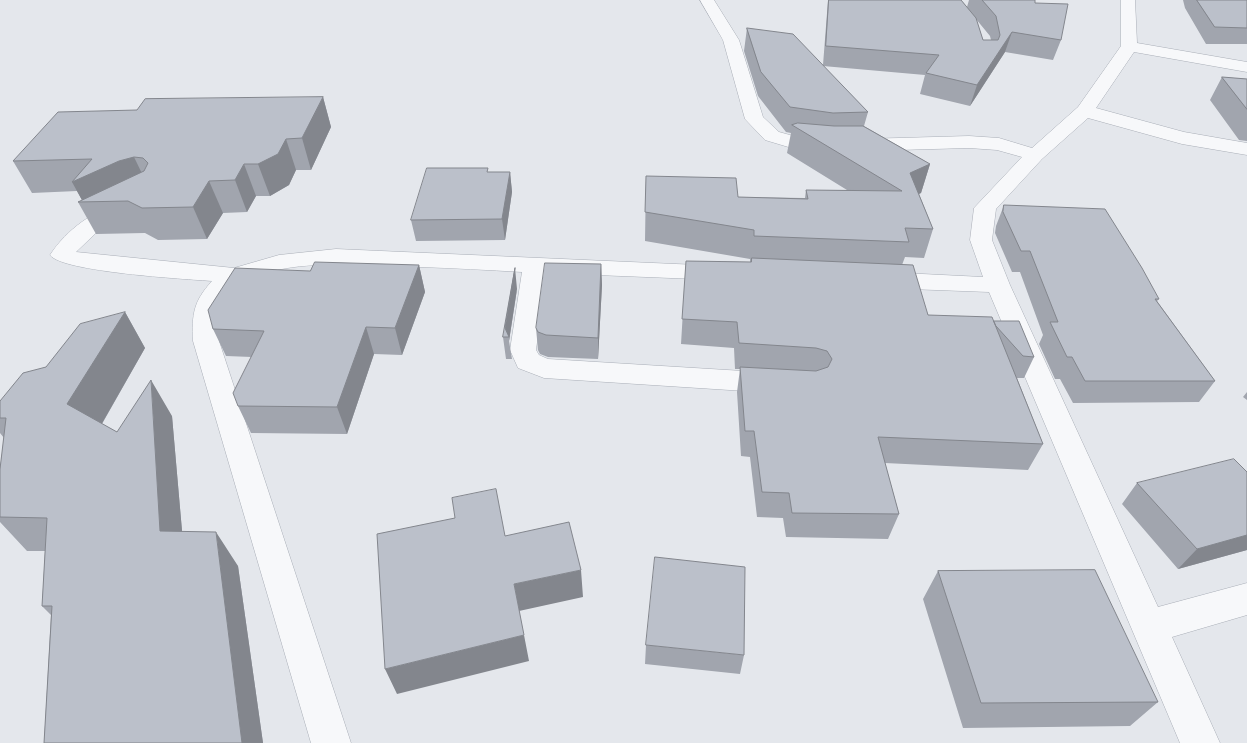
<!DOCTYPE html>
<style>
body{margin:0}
canvas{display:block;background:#e4e7ec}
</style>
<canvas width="1247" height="743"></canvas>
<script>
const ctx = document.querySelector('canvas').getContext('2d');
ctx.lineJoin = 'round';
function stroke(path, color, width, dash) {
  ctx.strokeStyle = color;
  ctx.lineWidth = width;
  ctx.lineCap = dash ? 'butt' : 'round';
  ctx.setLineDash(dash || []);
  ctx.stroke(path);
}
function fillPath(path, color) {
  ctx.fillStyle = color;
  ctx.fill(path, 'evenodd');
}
const minor = new Path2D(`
 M700 0H714L739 40 763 117 779 132 797 137 828 140 969 136 999 138 1032 148 1078 107 1121 46V0H1135L1137 43 1247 62V72L1134 52 1096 108 1184 132 1247 143V155L1182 144 1088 118 1042 159 996 209 992 240 1010 285 1158 607 1247 583V615L1172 637 1220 743H1180L989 292 882 288 873 285 870 280 873 275 882 272 983 277 970 240 974 208 1022 157 997 150 969 148 828 152 795 149 765 140 745 119 723 40Z
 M124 202 132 204 135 209 132 214 97 232 76 252 234 268 279 255 336 249 721 266 730 268 733 273 730 278 721 280 546 273 536 350 539 355 548 359 776 373 786 376 790 383 786 390 776 393 544 378 518 368 510 350 522 272C488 270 453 268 419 267 372 265 251 253 223 300 215 313 218 327 219 341L351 743H311L193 341C192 314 193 302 212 281 186 279 62 272 50 255 67 229 94 210 124 202Z`);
stroke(minor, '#a9aeb7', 1);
fillPath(minor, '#f7f8fa');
fillPath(new Path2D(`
 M828 0H961L967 7 969 0H1035V3L1061 40 1053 60 1005 52 970 106 920 94 925 75 823 66 868 112 864 126 930 164 921 193 919 194 933 229 924 258 905 257 902 265 928 315 994 321 1034 357 1024 378H1017L1043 444 1028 470 885 463 899 514 888 539 786 537 783 518 757 517 750 457 741 456 737 392 740 369H735L734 348 681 344 686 261 750 262V259L645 241 646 176 738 197 805 198 806 190H847L787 153 791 133 786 132 758 96 744 51 747 28 823 65ZM976 19 990 36 991 40H983Z
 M1183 0H1247V44H1206L1185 8Z
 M1222 77 1247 79V141L1239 140 1210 100Z
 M323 97 331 127 311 170H296L289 185 270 196H256L247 212 223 213 207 239 158 240 145 233 96 234 78 202 82 200 77 191 32 193 13 161 137 110Z
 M489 172H510L512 192 505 240 416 241 411 220Z
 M1004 205 1159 299 1157 301 1215 381 1199 402 1073 403 1060 379H1055L1039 344 1043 335 1020 272H1012L995 233 996 226Z
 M601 264 602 285 598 359 548 357 540 354 538 350 536 328Z
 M419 265 425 292 402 355 374 354 347 434 251 433 238 406 252 357 226 356 213 329 310 271Z
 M517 289 509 341 512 359H506L503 337Z
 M125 312 145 348 102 424 117 432 172 416 182 531 238 566 263 743H44L51 615 42 606 45 551H27L0 522V469L4 438 0 433V401L46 367Z
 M1247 392V400L1243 397Z
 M1247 472V550L1178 569 1122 504 1137 483Z
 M938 571 1158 702 1130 726 963 728 923 599Z
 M646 645 744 655 740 674 645 664Z`), '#a1a5ae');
fillPath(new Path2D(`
 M1012 32 1005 52 970 106 977 85Z
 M323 97 331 127 311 170 302 138Z
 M286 139 296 170 289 185 270 196 258 164Z
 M134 157 149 188 83 202 72 182 119 161Z
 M244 164 256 196 247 212 235 180Z
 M930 164 921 193 902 201 910 173Z
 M510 172 512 192 505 240 502 219Z
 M209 181 223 213 207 239 193 207Z
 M601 264 602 285 598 359V338Z
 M419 265 425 292 402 355 395 328Z
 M515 268 517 289 509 341V337L505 328Z
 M125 312 145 348 93 439 67 404Z
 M366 327 374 354 347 434 337 407Z
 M151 380 172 416 185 565 160 531Z
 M216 532 238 566 263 743H242Z
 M1247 535V550L1178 569 1197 549Z
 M581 570 583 597 519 611 514 584Z
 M524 635 529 661 397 694 385 669Z`), '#83868d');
const building = new Path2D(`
 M829 0H961L976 18 983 40H998L1000 35 996 16 982 0H1035V3L1068 4 1061 40 1012 32 977 85 926 73 939 55 826 46Z
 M1197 0H1247V28L1215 27Z
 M747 28 793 34 868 112 833 113 790 107 761 72Z
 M1222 77 1247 79V109Z
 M323 97 302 138 286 139 278 154 258 164H244L235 180 209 181 193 207 142 208 128 201 78 202 144 171 148 163 143 158 134 157 119 161 72 182 92 159 13 161 58 112 137 110 145 99Z
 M798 123 834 126H863L930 164 910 173 933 229 905 228 909 242 754 236V230L645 212 646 176 736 178 738 197 808 199 806 190 902 191 792 125Z
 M427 168H488L487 172H510L502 219 411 220Z
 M1004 205 1105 209 1142 268 1159 299H1155L1215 381H1085L1072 357H1067L1050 322H1058L1030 251H1021L1003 212Z
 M752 258 913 265 928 315 992 317 1043 444 878 437 899 514 792 513 789 493 762 492 754 431H745L740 367 816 371 828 367 832 359 827 351 816 348 739 343 737 322 682 319 686 261 751 262Z
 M315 262 419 265 395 328 366 327 337 407 238 406 233 393 264 331 213 329 208 310 235 268 310 271Z
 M545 263 601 264 598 338 546 335 538 332 536 328Z
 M515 268 505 328 509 337H503Z
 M125 312 67 404 117 432 151 380 160 531 216 532 242 743H44L52 606H42L47 518 0 517V469L6 418H0V401L23 373 46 367 80 324Z
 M994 321H1019L1034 357 1023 356 996 326Z
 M1234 459 1247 472V535L1197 549 1137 483Z
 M496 489 505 536 569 522 581 570 514 584 524 635 385 669 377 534 455 518 452 498Z
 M655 557 745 567 744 655 646 645Z
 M1095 570 1158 702 981 703 938 571Z`);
fillPath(building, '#bbc0ca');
stroke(building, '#83868d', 1);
</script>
